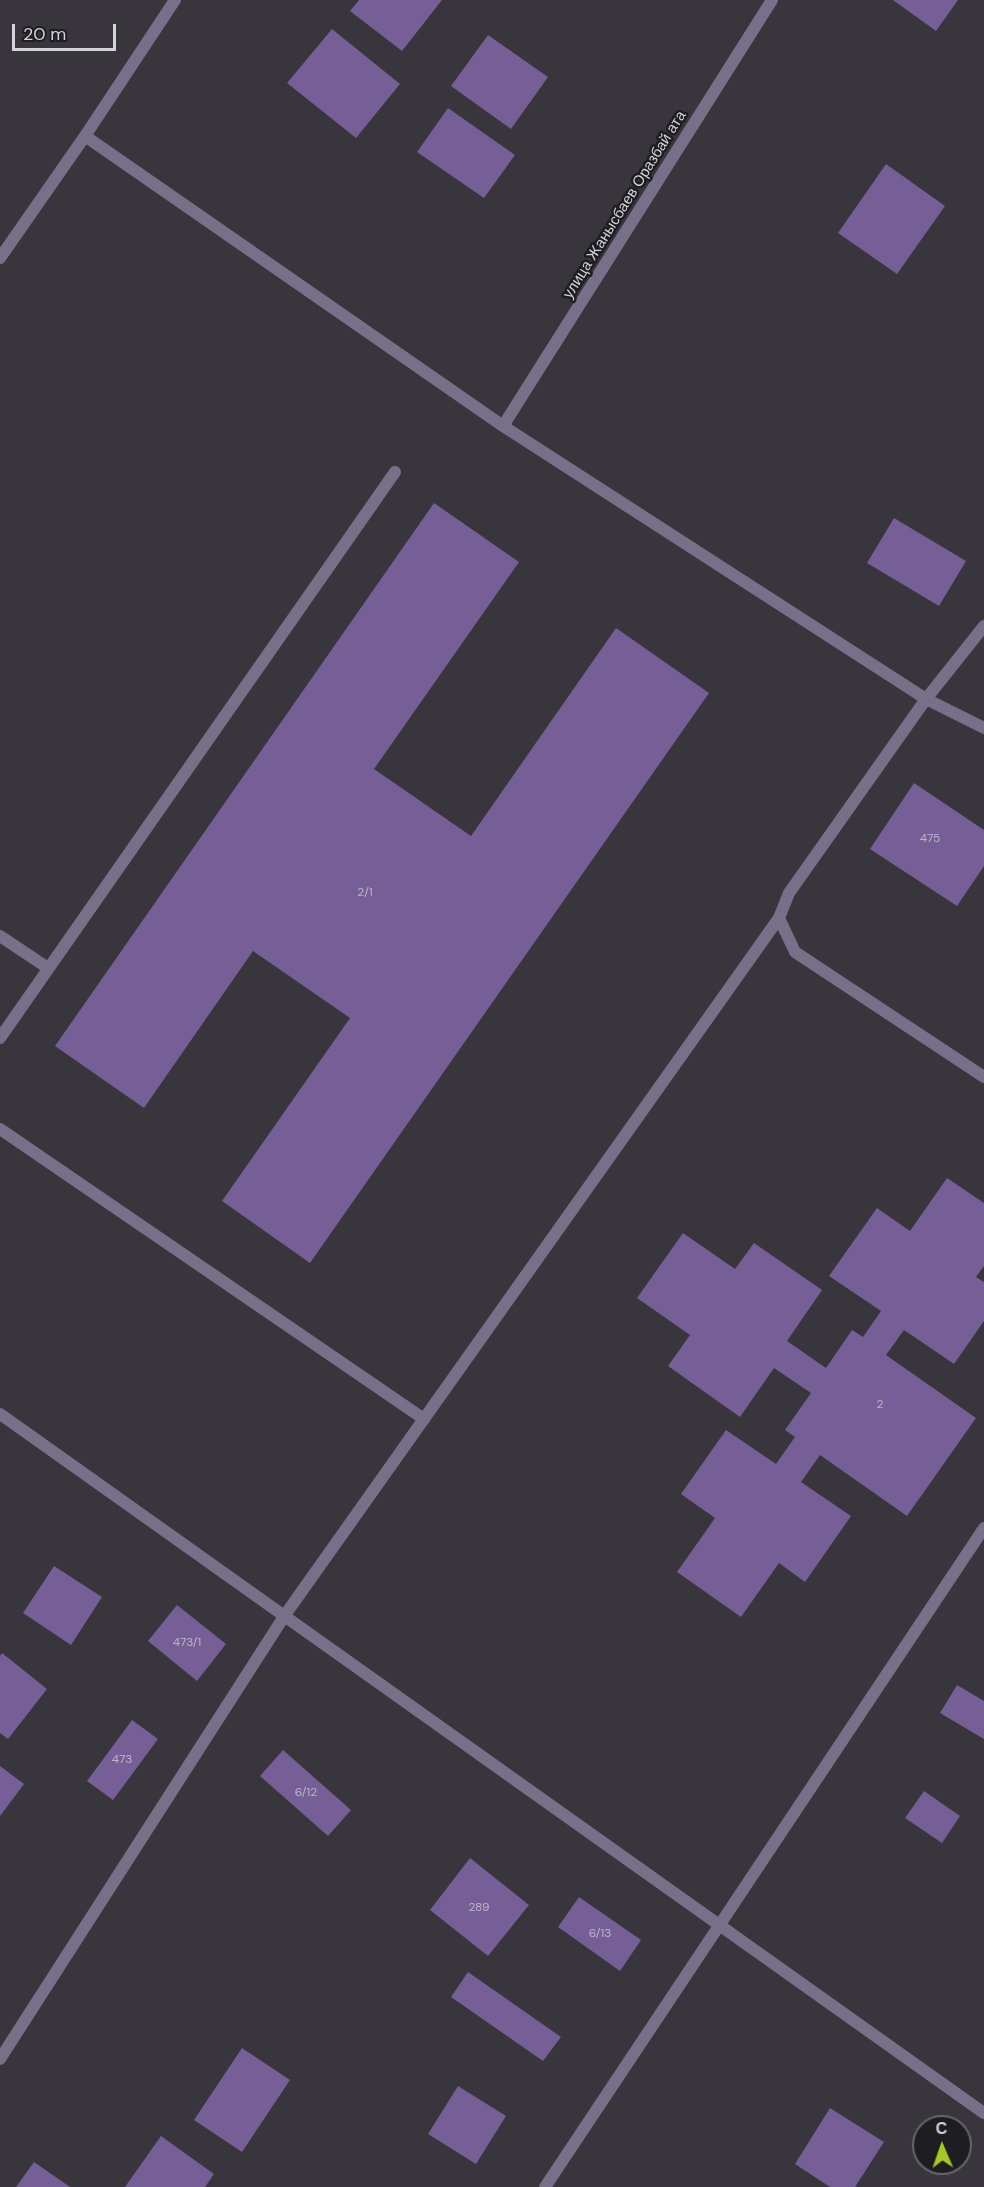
<!DOCTYPE html>
<meta charset="utf-8">
<style>
body{margin:0}
#map{position:relative;width:984px;height:2187px;overflow:hidden;background:#38353d;font-family:"DM Sans",sans-serif}
canvas{display:block}
.north{position:absolute;left:912px;top:2115px;width:60px;height:60px;box-sizing:border-box;background:#1e1d21;border:2px solid #67666a;border-radius:50%;rotate:358deg;font-size:16px;font-weight:700;line-height:24px;text-align:center;color:#d4d3d8}
.north::after{content:'';display:block;margin:auto;width:21px;height:27px;background:#a5c824;clip-path:polygon(50% 0,100% 100%,50% 72%,0 100%)}
.scale{position:absolute;left:12px;top:24px;width:104px;height:27px;box-sizing:border-box;border:3px solid #d4d3d8;border-top:0;padding-left:8px;font-size:18px;line-height:21px;white-space:nowrap;color:#d4d3d8;-webkit-text-stroke:4px #1e1d21;paint-order:stroke}
</style>
<div id="map">
<canvas width="984" height="2187"></canvas>
<div class="north">С</div>
<div class="scale">20 m</div>
</div>
<script>
const ctx = document.querySelector('canvas').getContext('2d');
ctx.lineJoin = 'round';
function fillPath(path, color) {
  ctx.fillStyle = color;
  ctx.fill(path, 'evenodd');
}
function stroke(path, color, width, dash) {
  ctx.strokeStyle = color;
  ctx.lineWidth = width;
  ctx.lineCap = dash ? 'butt' : 'round';
  ctx.setLineDash(dash || []);
  ctx.stroke(path);
}
function write(font, color, halo, rows, align = 'center') {
  ctx.font = font + ' "DM Sans",sans-serif';
  ctx.lineWidth = 5;
  ctx.setLineDash([]);
  ctx.textBaseline = 'middle';
  ctx.strokeStyle = halo;
  ctx.fillStyle = color;
  for (const [text, x, y, turn = 0] of rows) {
    ctx.save();
    ctx.translate(x, y);
    ctx.rotate((+turn || 0) * Math.PI / 180);
    ctx.textAlign = isNaN(turn) ? turn : align;
    if (halo) ctx.strokeText(text, 0, 0);
    ctx.fillText(text, 0, 0);
    ctx.restore();
  }
}
fillPath(new Path2D(`
 M359 0H442L402 51 350 11Z
 M893 0H958L936 31Z
 M332 29 400 84 356 138 287 83Z
 M488 35 548 77 511 129 451 86Z
 M448 108 515 155 484 198 417 152Z
 M886 164 945 206 897 274 838 233Z
 M434 503 519 562 374 769 471 836 616 628 709 693 310 1263 222 1201 350 1018 253 951 144 1108 55 1046Z
 M894 518 966 561 939 606 867 563Z
 M914 783 984 830V866L957 906 870 849Z
 M947 1178 984 1203V1266L976 1277 984 1282V1321L954 1364 904 1330 886 1355 976 1418 907 1516 820 1455 801 1482 851 1516 805 1582 779 1563 741 1617 677 1572 715 1518 681 1494 726 1430 776 1464 795 1437 785 1430 811 1393 774 1368 740 1417 668 1366 690 1335 637 1298 683 1233 735 1269 754 1243 822 1290 787 1341 826 1368 852 1330 863 1337 881 1311 829 1276 877 1208 910 1231Z
 M54 1566 102 1597 71 1645 23 1613Z
 M177 1605 226 1644 197 1681 148 1641Z
 M2 1653 47 1689 8 1739 0 1733V1656Z
 M957 1685 984 1701V1739L940 1713Z
 M132 1720 158 1739 113 1800 87 1781Z
 M283 1750 351 1810 328 1836 260 1776Z
 M0 1766 24 1784 0 1816Z
 M924 1791 960 1816 942 1843 905 1818Z
 M470 1858 529 1905 488 1956 430 1910Z
 M579 1897 641 1940 620 1971 558 1927Z
 M468 1972 561 2037 543 2061 451 1997Z
 M242 2048 290 2080 242 2152 194 2120Z
 M458 2086 506 2116 476 2164 428 2134Z
 M830 2108 884 2142 855 2187H830L795 2164Z
 M161 2136 214 2174 205 2187H125Z
 M34 2162 70 2187H16Z`), '#755f96');
stroke(new Path2D(`
 M0 936 48 968
 M0 1038 395 472
 M0 1129 424 1419`), '#786f88', 12);
stroke(new Path2D(`
 M85 136 503 426 926 699 984 626
 M0 258 85 136 175 0
 M503 426 772 0
 M984 728 926 699 789 893 779 918 795 952 984 1077
 M0 1414C329 1646 655 1882 984 2113
 M0 2059 285 1615 779 918
 M545 2187 984 1528`), '#786f88', 12);
write('12px', '#bcb6c8', null, [
 ["475",930,839],
 ["2/1",365,893],
 ["2",880,1405],
 ["473/1",187,1643],
 ["473",122,1760],
 ["6/12",306,1793],
 ["289",479,1908],
 ["6/13",600,1934]
]);
write('15px', '#d4d3d8', '#1e1d21', [
 ["улица Жанысбаев Оразбай ата",625,205,-58]
]);
</script>
